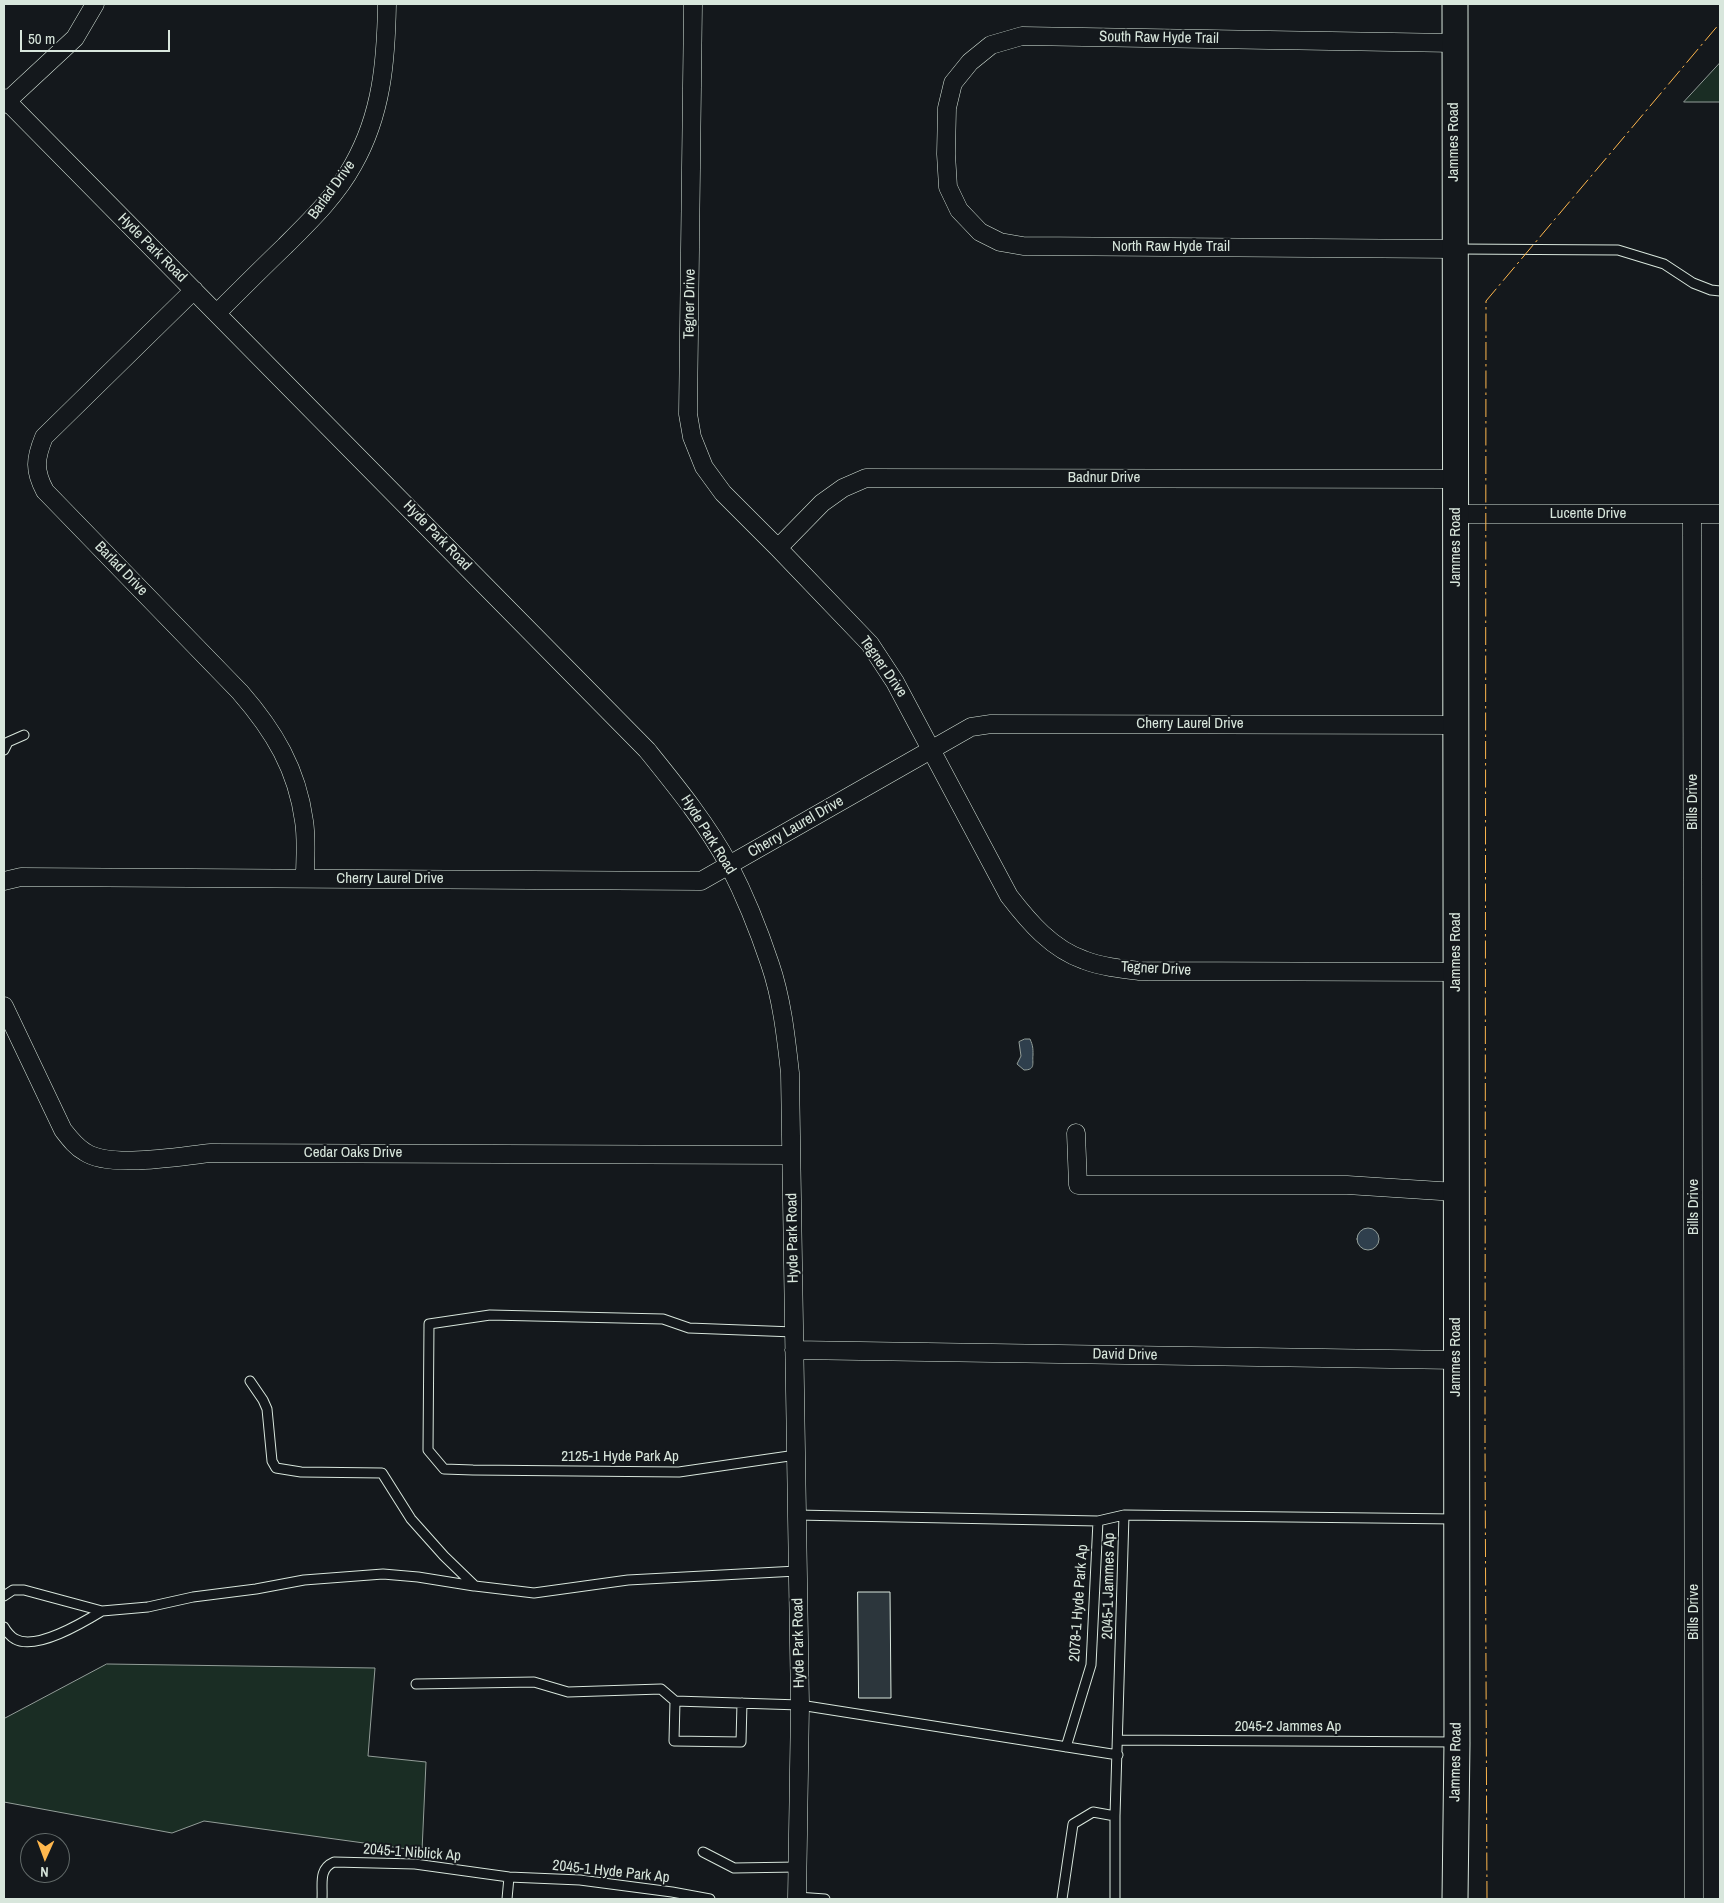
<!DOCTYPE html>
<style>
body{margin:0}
#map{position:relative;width:1724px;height:1903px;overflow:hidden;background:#14181c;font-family:"Archivo Narrow",sans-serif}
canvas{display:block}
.frame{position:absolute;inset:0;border:5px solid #d8e6dc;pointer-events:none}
.north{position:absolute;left:20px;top:1833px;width:50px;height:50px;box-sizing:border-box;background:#14181c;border:1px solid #626a69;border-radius:50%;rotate:182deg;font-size:14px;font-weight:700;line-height:20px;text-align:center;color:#d8e6dc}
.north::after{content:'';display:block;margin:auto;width:18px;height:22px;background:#ffb74d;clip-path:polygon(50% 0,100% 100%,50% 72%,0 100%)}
.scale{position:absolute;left:20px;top:30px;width:150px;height:22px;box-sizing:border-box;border:2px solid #d8e6dc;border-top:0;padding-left:6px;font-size:15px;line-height:18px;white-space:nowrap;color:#d8e6dc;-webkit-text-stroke:4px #14181c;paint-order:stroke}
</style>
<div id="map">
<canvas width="1724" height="1903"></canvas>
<div class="frame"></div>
<div class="north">N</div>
<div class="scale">50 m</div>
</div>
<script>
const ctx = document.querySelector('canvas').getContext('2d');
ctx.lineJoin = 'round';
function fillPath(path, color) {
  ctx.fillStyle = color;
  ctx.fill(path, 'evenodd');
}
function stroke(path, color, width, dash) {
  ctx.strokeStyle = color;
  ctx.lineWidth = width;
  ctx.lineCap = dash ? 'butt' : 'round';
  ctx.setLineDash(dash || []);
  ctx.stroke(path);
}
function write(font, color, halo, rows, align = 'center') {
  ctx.font = font + ' "Archivo Narrow",sans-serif';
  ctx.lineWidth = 4;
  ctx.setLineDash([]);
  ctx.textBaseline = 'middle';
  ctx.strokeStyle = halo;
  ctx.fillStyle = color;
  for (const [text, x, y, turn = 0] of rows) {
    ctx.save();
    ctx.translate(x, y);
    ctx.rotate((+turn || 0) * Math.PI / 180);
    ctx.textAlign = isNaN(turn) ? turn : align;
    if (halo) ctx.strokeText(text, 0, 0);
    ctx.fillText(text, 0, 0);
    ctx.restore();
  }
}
const green = new Path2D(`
 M1720 63V102H1684Z
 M107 1664 375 1668 368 1756 426 1762 422 1851 204 1821 172 1833 4 1802V1719Z`);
fillPath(green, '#1a2d24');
stroke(green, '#939e99', 1);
const water = new Path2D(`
 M1025 1039H1030C1033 1046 1033 1048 1033 1055 1032 1063 1036 1070 1024 1070L1017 1064 1021 1056 1019 1042Z
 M1357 1239a11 11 0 1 1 22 0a11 11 0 1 1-22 0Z`);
fillPath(water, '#2f3f4d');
stroke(water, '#939e99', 1);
const building = new Path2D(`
 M858 1592H890L891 1698H859Z`);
fillPath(building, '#2c363c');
stroke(building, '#d8e6dc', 1);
const lane = new Path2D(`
 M1457 249 1618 250 1664 264 1693 283 1711 290 1720 291
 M4 750 8 742 24 735
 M794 1332 689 1328 663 1319 490 1315 429 1324 428 1450 444 1469 473 1470 679 1472 796 1455
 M250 1381 263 1400 267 1409 272 1461 276 1468 301 1472 382 1473 411 1519 444 1556 475 1586 534 1593 628 1580 797 1571
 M796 1515 1098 1521 1124 1515
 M4 1596 13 1590H24L102 1611 148 1607 193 1597 256 1589 304 1580 383 1574 418 1577 474 1586
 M4 1627C6 1631 11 1637 15 1639 36 1651 84 1622 102 1611
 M416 1684 534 1682 568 1692 661 1689 675 1701
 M742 1703 741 1742 674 1741 675 1701 800 1705 1118 1755
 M1119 1740 1456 1742
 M1066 1747 1091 1665 1098 1521
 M703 1852 734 1868 797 1867
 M797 1897 825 1899
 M322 1899C323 1884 318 1869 334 1862L415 1864 509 1877 580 1880 672 1892 710 1899
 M507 1899 509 1877
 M1062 1899 1073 1824 1093 1812 1115 1816
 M1115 1899V1816L1124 1515 1455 1519`);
const street = new Path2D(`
 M693 4 688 414 692 437 704 467 723 493 778 548 870 644 895 682 1009 896C1029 922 1052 949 1084 960 1102 967 1122 969 1140 971L1456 972
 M1454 43 1022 36 991 45 970 62 953 83 947 108 946 154 948 187 959 210 980 232 1000 242 1023 246 1454 249
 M4 98 647 750C676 786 707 824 729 865 745 896 759 931 770 964 782 999 786 1037 790 1073L800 1705 797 1899
 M4 104 75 38 95 4
 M194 290 44 437C35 459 34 470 45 491L240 692C274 731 297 769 304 821 307 839 305 860 305 878
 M217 313C240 290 262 268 285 246 310 221 336 196 353 165 382 114 386 61 387 4
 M1456 514H1720
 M1692 514 1694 1899
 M778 548 822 503 843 488 866 478 1455 479
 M4 881 21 877 701 881 971 727 991 724 1457 725
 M4 1006 63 1130C70 1139 76 1147 85 1152 110 1169 180 1156 211 1153L791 1155
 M1076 1133 1078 1185H1347L1456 1192
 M794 1350 1456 1360`);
const secondary = new Path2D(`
 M1455 1899 1457 1742 1455 4`);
stroke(lane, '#d8e6dc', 11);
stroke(street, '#d8e6dc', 19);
stroke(secondary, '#d8e6dc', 27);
stroke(lane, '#14181c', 9);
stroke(street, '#14181c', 18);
stroke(secondary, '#14181c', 25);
stroke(new Path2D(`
 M1487 1899 1485 1443 1486 301 1720 23`), '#ffb74d', 1, [18, 4, 2.5, 4]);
write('15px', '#d8e6dc', '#14181c', [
 ["South Raw Hyde Trail",1159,38,1],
 ["Jammes Road",1454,142,-90],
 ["Barlad Drive",332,190,-54],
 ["North Raw Hyde Trail",1171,247],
 ["Hyde Park Road",152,248,45],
 ["Tegner Drive",690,304,-89],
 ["Badnur Drive",1104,478],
 ["Lucente Drive",1588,514],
 ["Hyde Park Road",437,536,46],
 ["Jammes Road",1456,547,-90],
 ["Barlad Drive",121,569,46],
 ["Tegner Drive",883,667,55],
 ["Cherry Laurel Drive",1190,724],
 ["Bills Drive",1693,802,-90],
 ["Cherry Laurel Drive",796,827,-30],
 ["Hyde Park Road",708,835,58],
 ["Cherry Laurel Drive",390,879],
 ["Jammes Road",1456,952,-90],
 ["Tegner Drive",1156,969,3],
 ["Cedar Oaks Drive",353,1153],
 ["Bills Drive",1694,1207,-90],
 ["Hyde Park Road",793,1238,-91],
 ["David Drive",1125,1355,1],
 ["Jammes Road",1456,1357,-90],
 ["2125-1 Hyde Park Ap",620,1457],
 ["2045-1 Jammes Ap",1109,1586,-89],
 ["2078-1 Hyde Park Ap",1079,1603,-86],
 ["Bills Drive",1694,1612,-90],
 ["Hyde Park Road",799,1643,-91],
 ["2045-2 Jammes Ap",1288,1727],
 ["Jammes Road",1456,1762,-89],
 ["2045-1 Niblick Ap",412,1853,4],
 ["2045-1 Hyde Park Ap",611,1872,6]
]);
</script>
